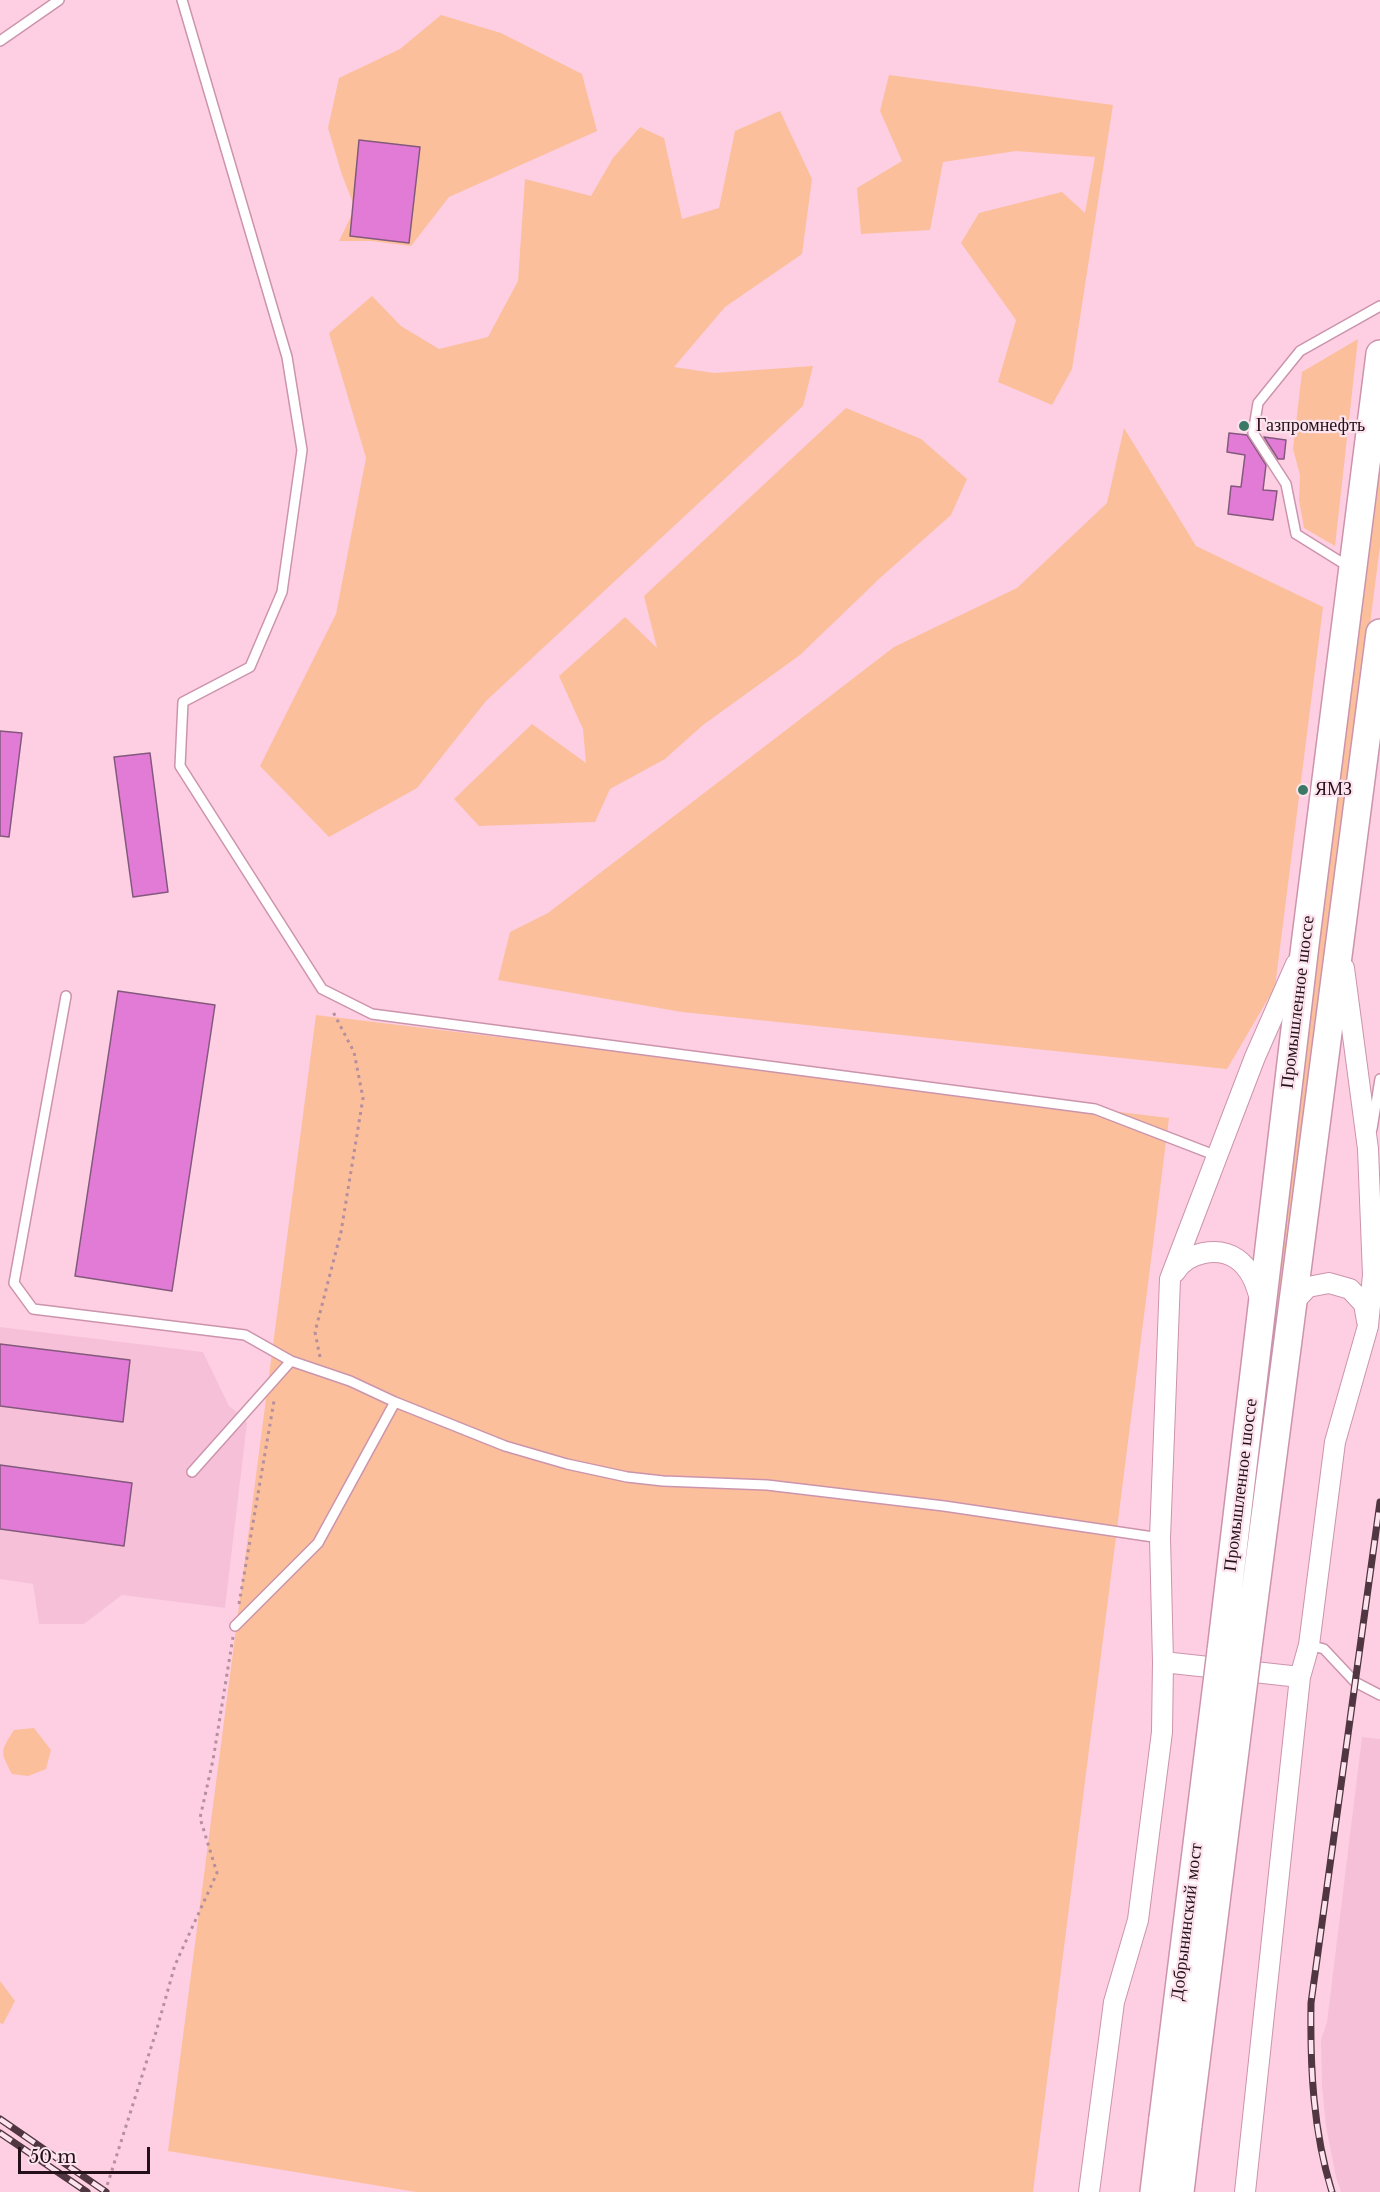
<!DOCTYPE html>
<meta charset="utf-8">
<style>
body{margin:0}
#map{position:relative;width:1380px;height:2192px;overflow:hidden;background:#fecfe2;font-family:"Libre Baskerville",serif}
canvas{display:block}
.scale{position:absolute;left:18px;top:2147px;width:132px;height:27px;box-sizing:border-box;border:3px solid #241019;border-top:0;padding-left:8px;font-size:18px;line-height:21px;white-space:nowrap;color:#241019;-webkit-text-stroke:4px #fce3ed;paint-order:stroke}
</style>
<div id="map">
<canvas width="1380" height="2192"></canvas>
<div class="scale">50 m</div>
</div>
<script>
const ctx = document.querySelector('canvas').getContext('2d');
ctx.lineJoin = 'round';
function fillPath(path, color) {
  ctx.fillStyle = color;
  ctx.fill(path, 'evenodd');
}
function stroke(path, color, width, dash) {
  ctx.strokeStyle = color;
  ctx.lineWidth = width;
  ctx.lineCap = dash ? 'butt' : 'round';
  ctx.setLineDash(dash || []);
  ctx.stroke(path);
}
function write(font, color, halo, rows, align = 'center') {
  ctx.font = font + ' "Libre Baskerville",serif';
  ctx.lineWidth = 4.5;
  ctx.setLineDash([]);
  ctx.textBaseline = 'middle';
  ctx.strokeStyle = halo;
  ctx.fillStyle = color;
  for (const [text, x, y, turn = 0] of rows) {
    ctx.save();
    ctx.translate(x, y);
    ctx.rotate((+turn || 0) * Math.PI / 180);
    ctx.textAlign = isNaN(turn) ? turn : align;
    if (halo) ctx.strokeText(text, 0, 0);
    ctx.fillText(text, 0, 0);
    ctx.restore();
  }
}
fillPath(new Path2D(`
 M0 1327 203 1352 229 1406 242 1416 247 1423 225 1608 122 1595 84 1624H39L33 1584 0 1579Z
 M1362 1737 1380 1739V2192H1341L1336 2177 1326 2127 1322 2085 1321 2040 1327 2022Z`), '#f6c1d8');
fillPath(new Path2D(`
 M441 15 501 33 582 74 597 131 449 197 411 246 371 241H339L355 208 342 175 328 128 339 78 400 49Z
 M889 75 1113 105 1072 369 1052 405 998 382 1016 320 961 243 979 213 1062 192 1085 213 1095 157 1016 151 943 162 930 230 861 234 857 188 902 161 880 111Z
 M780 111 812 179 802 254 725 307 674 367 714 373 813 366 803 406 486 701 417 788 329 837 260 766 336 614 366 458 329 333 372 296 401 326 439 349 488 337 518 281 525 179 591 196 613 158 640 127 664 138 682 219 719 208 735 131Z
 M1358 339 1335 546 1304 528 1299 500 1300 475 1293 449 1302 372Z
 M846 408 921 439 967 479 951 515 880 578 800 655 703 725 665 759 610 789 595 822 479 826 454 799 532 724 586 763 583 729 559 676 625 617 657 648 644 596Z
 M1124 428 1196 546 1323 607 1275 987 1227 1069 682 1012 498 980 510 932 548 913 894 647 1017 588 1107 503Z
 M1380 459V546L1294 1217 1275 1315 1282 1216Z
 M316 1015 1169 1118 1033 2192H416L168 2151Z
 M34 1728 51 1750 46 1769 28 1776 12 1774C0 1751 0 1752 14 1730Z
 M0 1981 15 2001 3 2024 0 2023Z`), '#fbbf9c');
const building = new Path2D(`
 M359 140 420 147 409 243 350 236Z
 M1229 433 1247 435 1266 465 1263 490 1277 491 1273 520 1228 514 1231 486 1241 487 1245 455 1227 452Z
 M1264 437 1286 440 1284 459H1278Z
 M0 731 22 733 9 837 0 836Z
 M150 753 168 892 133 897 114 757Z
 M118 991 215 1005 172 1291 75 1276Z
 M0 1344 130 1360 123 1422 0 1406Z
 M0 1465 132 1483 124 1546 0 1529Z`);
fillPath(building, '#e27bd6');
stroke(building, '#82597c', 1.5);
const service = new Path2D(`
 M182 0 287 357 302 450 282 592 250 667 183 702 180 766 322 989 372 1014 1095 1109 1217 1156
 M0 41 59 0
 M1349 567 1296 534 1286 484 1253 433 1258 403 1300 351 1380 306
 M66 996 14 1283 33 1309 245 1335 291 1361
 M1372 1129 1380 1079
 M192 1472 291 1361 350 1381 395 1402 505 1446 567 1464 627 1477 663 1481 767 1485 944 1506 1160 1538
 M235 1626 318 1543 395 1402
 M1309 1645 1324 1649 1355 1682 1380 1695`);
const minor = new Path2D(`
 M1175 1272C1187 1252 1218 1246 1237 1259 1251 1269 1256 1284 1260 1299
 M1291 1305 1308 1287 1329 1283 1350 1289 1364 1304 1367 1321
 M1163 1662 1300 1677
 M1089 2192 1114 2002 1138 1920 1162 1732 1163 1662 1160 1538 1170 1279 1255 1057 1296 964
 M1245 2192 1300 1677 1309 1645 1335 1442 1368 1326 1373 1275 1368 1149 1344 968`);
const secondary = new Path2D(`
 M1221 1651 1305 945 1380 354
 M1247 1655 1380 633
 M1154 2192 1163 2118
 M1180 2192 1188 2125`);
stroke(service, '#cc94ac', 12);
stroke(minor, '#cc94ac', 22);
stroke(secondary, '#cc94ac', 30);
stroke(new Path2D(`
 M320 1357 315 1332 341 1232 363 1098 354 1052 332 1010
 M239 1604 274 1401
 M105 2192 156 2032 175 1965 217 1873 200 1818 213 1760 233 1637`), '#b58f9e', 3, [3, 4.5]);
stroke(service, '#fff', 9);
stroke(minor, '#fff', 20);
stroke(secondary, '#fff', 27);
const rail = new Path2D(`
 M0 2119 106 2192
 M0 2133 87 2192
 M1332 2192C1313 2131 1310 2067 1311 2003L1380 1502`);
stroke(rail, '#4f3641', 7);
stroke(rail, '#fce3ed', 4.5, [14]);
const secondaryBridge = new Path2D(`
 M1163 2118 1221 1651
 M1188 2125 1247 1655`);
stroke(secondaryBridge, '#cc94ac', 30, []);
stroke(secondaryBridge, '#fff', 27);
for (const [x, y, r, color] of [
 [1244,426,6,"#3b7966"],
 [1303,790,6,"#3b7966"]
]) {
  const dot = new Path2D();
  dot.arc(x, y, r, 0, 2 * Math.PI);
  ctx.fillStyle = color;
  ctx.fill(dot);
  stroke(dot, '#fce3ed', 2);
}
write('18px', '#241019', '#fce3ed', [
 ["Газпромнефть",1256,426],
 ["ЯМЗ",1315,790]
], 'left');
write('18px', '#241019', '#fce3ed', [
 ["Промышленное шоссе",1298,1002,-83],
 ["Промышленное шоссе",1241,1485,-83],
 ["Добрынинский мост",1187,1922,-83]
]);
</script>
